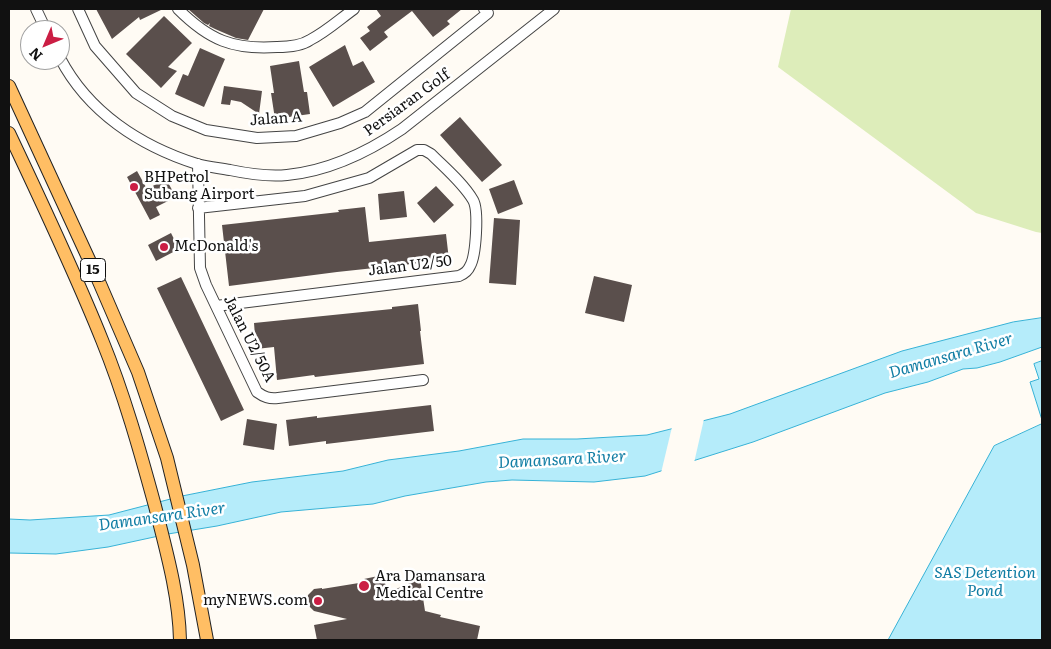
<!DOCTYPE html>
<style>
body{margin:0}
#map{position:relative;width:1051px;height:649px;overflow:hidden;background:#fffbf4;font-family:Literata,serif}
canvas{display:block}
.frame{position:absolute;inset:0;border:10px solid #111;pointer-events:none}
.north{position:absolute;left:20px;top:20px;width:50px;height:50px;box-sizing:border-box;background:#fff;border:1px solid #a0a0a0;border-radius:50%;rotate:225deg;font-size:14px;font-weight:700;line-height:20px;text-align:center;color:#111}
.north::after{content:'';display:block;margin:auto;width:18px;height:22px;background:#cb1e44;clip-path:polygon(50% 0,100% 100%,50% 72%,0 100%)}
</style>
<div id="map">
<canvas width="1051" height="649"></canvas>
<div class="frame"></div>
<div class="north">N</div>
</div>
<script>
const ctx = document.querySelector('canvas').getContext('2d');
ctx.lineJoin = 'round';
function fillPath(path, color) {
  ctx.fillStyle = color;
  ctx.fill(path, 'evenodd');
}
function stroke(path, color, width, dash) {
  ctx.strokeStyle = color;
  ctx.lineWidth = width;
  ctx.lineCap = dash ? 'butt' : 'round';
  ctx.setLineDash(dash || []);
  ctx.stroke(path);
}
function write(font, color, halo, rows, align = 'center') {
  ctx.font = font + ' Literata,serif';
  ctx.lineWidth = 5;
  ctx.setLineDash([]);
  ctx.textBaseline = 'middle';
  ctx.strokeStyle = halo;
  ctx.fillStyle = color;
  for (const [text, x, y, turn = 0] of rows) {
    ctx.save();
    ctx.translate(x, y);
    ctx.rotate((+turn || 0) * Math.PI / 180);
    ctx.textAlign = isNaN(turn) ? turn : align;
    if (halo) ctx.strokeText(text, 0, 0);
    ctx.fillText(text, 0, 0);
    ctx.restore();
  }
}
fillPath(new Path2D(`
 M791 9H1042V233L1036 232 976 213 778 67Z`), '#ddedba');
const water = new Path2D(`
 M1042 318V347L1000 362 977 368 963 369 928 382 885 393 753 442 645 476 594 482 512 480 486 482 405 496 373 504 281 512 217 526 168 534 108 547 56 554 9 553V519L30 520 109 515 182 496 252 482 343 471 388 460 459 451 523 439H577L647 435 730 414 902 351 1013 322Z
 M1042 361V420L1030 382 1039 379 1034 364Z
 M1042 424V640H888L994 446Z`);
fillPath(water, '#b5ecfa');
stroke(water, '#37b2d6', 1);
fillPath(new Path2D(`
 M704 419 694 463 661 473 672 427Z`), '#fffbf4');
fillPath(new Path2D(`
 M96 9H163L140 20 139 17 112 39Z
 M188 9H264L248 40 236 38 215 29 209 26 210 23 208 25 204 23Z
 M376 9H462L447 21 450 24 433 37 412 11 384 32 388 37 370 51 360 38 370 31 367 27 381 16Z
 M164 16 192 43 168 67 177 71 161 88 126 54Z
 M345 45 353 66 363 61 375 82 333 107 309 67Z
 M200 48 225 59 204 107 175 94 183 74 188 76Z
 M299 61 304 92H307L310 114 275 119 271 93H274L270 66Z
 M224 86 262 91 259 114 241 102 231 100 230 105 221 104Z
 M460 117 502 165 482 182 440 135Z
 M137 171 147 189 166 179 176 197 156 207 160 215 150 220 127 177Z
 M514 180 523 204 498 214 489 189Z
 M436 186 454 205 434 223 417 203Z
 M404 191 407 217 380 220 378 194Z
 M365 207 369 242 446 234 449 260 337 272 229 286 222 225 339 212 338 210Z
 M494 218 520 220 516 285 489 283Z
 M171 233 179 249 156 261 148 245Z
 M594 276 632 285 624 322 585 313Z
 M181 277 244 410 221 421 157 288Z
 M418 304 421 331H420L424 364 315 377 314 375 277 380 274 347 256 349 254 323 392 309V307Z
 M431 405 434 431 326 444V441L289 446 286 420 317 416V418Z
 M247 419 277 424 274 450 243 445Z
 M383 575 387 590 409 586 408 580 420 578 425 611 441 615 440 617 480 626 477 640H317L314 625 347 619 314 611 309 606 307 600 308 595 314 589 322 588V589L365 582 364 579Z`), '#5a4f4c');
const minor = new Path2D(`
 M36 9 46 30
 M78 9 95 46 136 93 172 116 206 130 257 138 296 136 340 123 365 112 488 13 484 9
 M178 9C209 40 233 50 277 47 287 47 301 46 310 40 326 32 340 19 354 9
 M60 58C88 112 140 146 197 164 208 167 219 168 230 170 249 174 268 177 287 175 328 171 368 152 402 129L554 9
 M198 164 200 268 206 285 257 392C264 397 269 399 278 398L423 380
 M198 208 305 196 369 178 417 150H424L431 154C445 168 463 183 473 200 479 210 476 256 470 266 468 271 464 274 459 276L216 306`);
const major = new Path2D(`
 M9 86 97 277 138 372 167 458 193 565 207 640
 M9 133C41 201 74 270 102 340 124 394 140 451 155 506 166 550 179 595 180 640`);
stroke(minor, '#444', 12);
stroke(major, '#222', 14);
stroke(minor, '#fff', 10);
stroke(major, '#ffbe64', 12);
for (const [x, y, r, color] of [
 [134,187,5,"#cb1e44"],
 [164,247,5,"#cb1e44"],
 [364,586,6,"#cb1e44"],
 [318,601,5,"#cb1e44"]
]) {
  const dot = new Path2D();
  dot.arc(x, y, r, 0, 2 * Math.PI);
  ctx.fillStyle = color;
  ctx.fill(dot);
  stroke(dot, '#fff', 2);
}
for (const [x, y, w] of [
 [93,270,25]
]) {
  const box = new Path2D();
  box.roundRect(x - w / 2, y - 11.5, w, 23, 4);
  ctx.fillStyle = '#fff';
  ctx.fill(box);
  stroke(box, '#111', 1);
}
write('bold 14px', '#111', null, [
 ["15",93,270]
]);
write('15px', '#111', '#fff', [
 ["Persiaran Golf",407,103,-36],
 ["Jalan A",276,119,-4],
 ["Jalan U2/50",410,266,-7],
 ["Jalan U2/50A",249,339,63]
]);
write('15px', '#111', '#fff', [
 ["BHPetrol",144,178],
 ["Subang Airport",144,195],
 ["McDonald's",174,247],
 ["Ara Damansara",375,577],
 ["Medical Centre",375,594],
 ["myNEWS.com",308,601,"right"]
], 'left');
write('italic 16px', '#107da4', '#fff', [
 ["Damansara River",951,356,-16],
 ["Damansara River",562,460,-3],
 ["Damansara River",162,517,-8],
 ["SAS Detention",985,573],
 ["Pond",985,591]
]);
</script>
